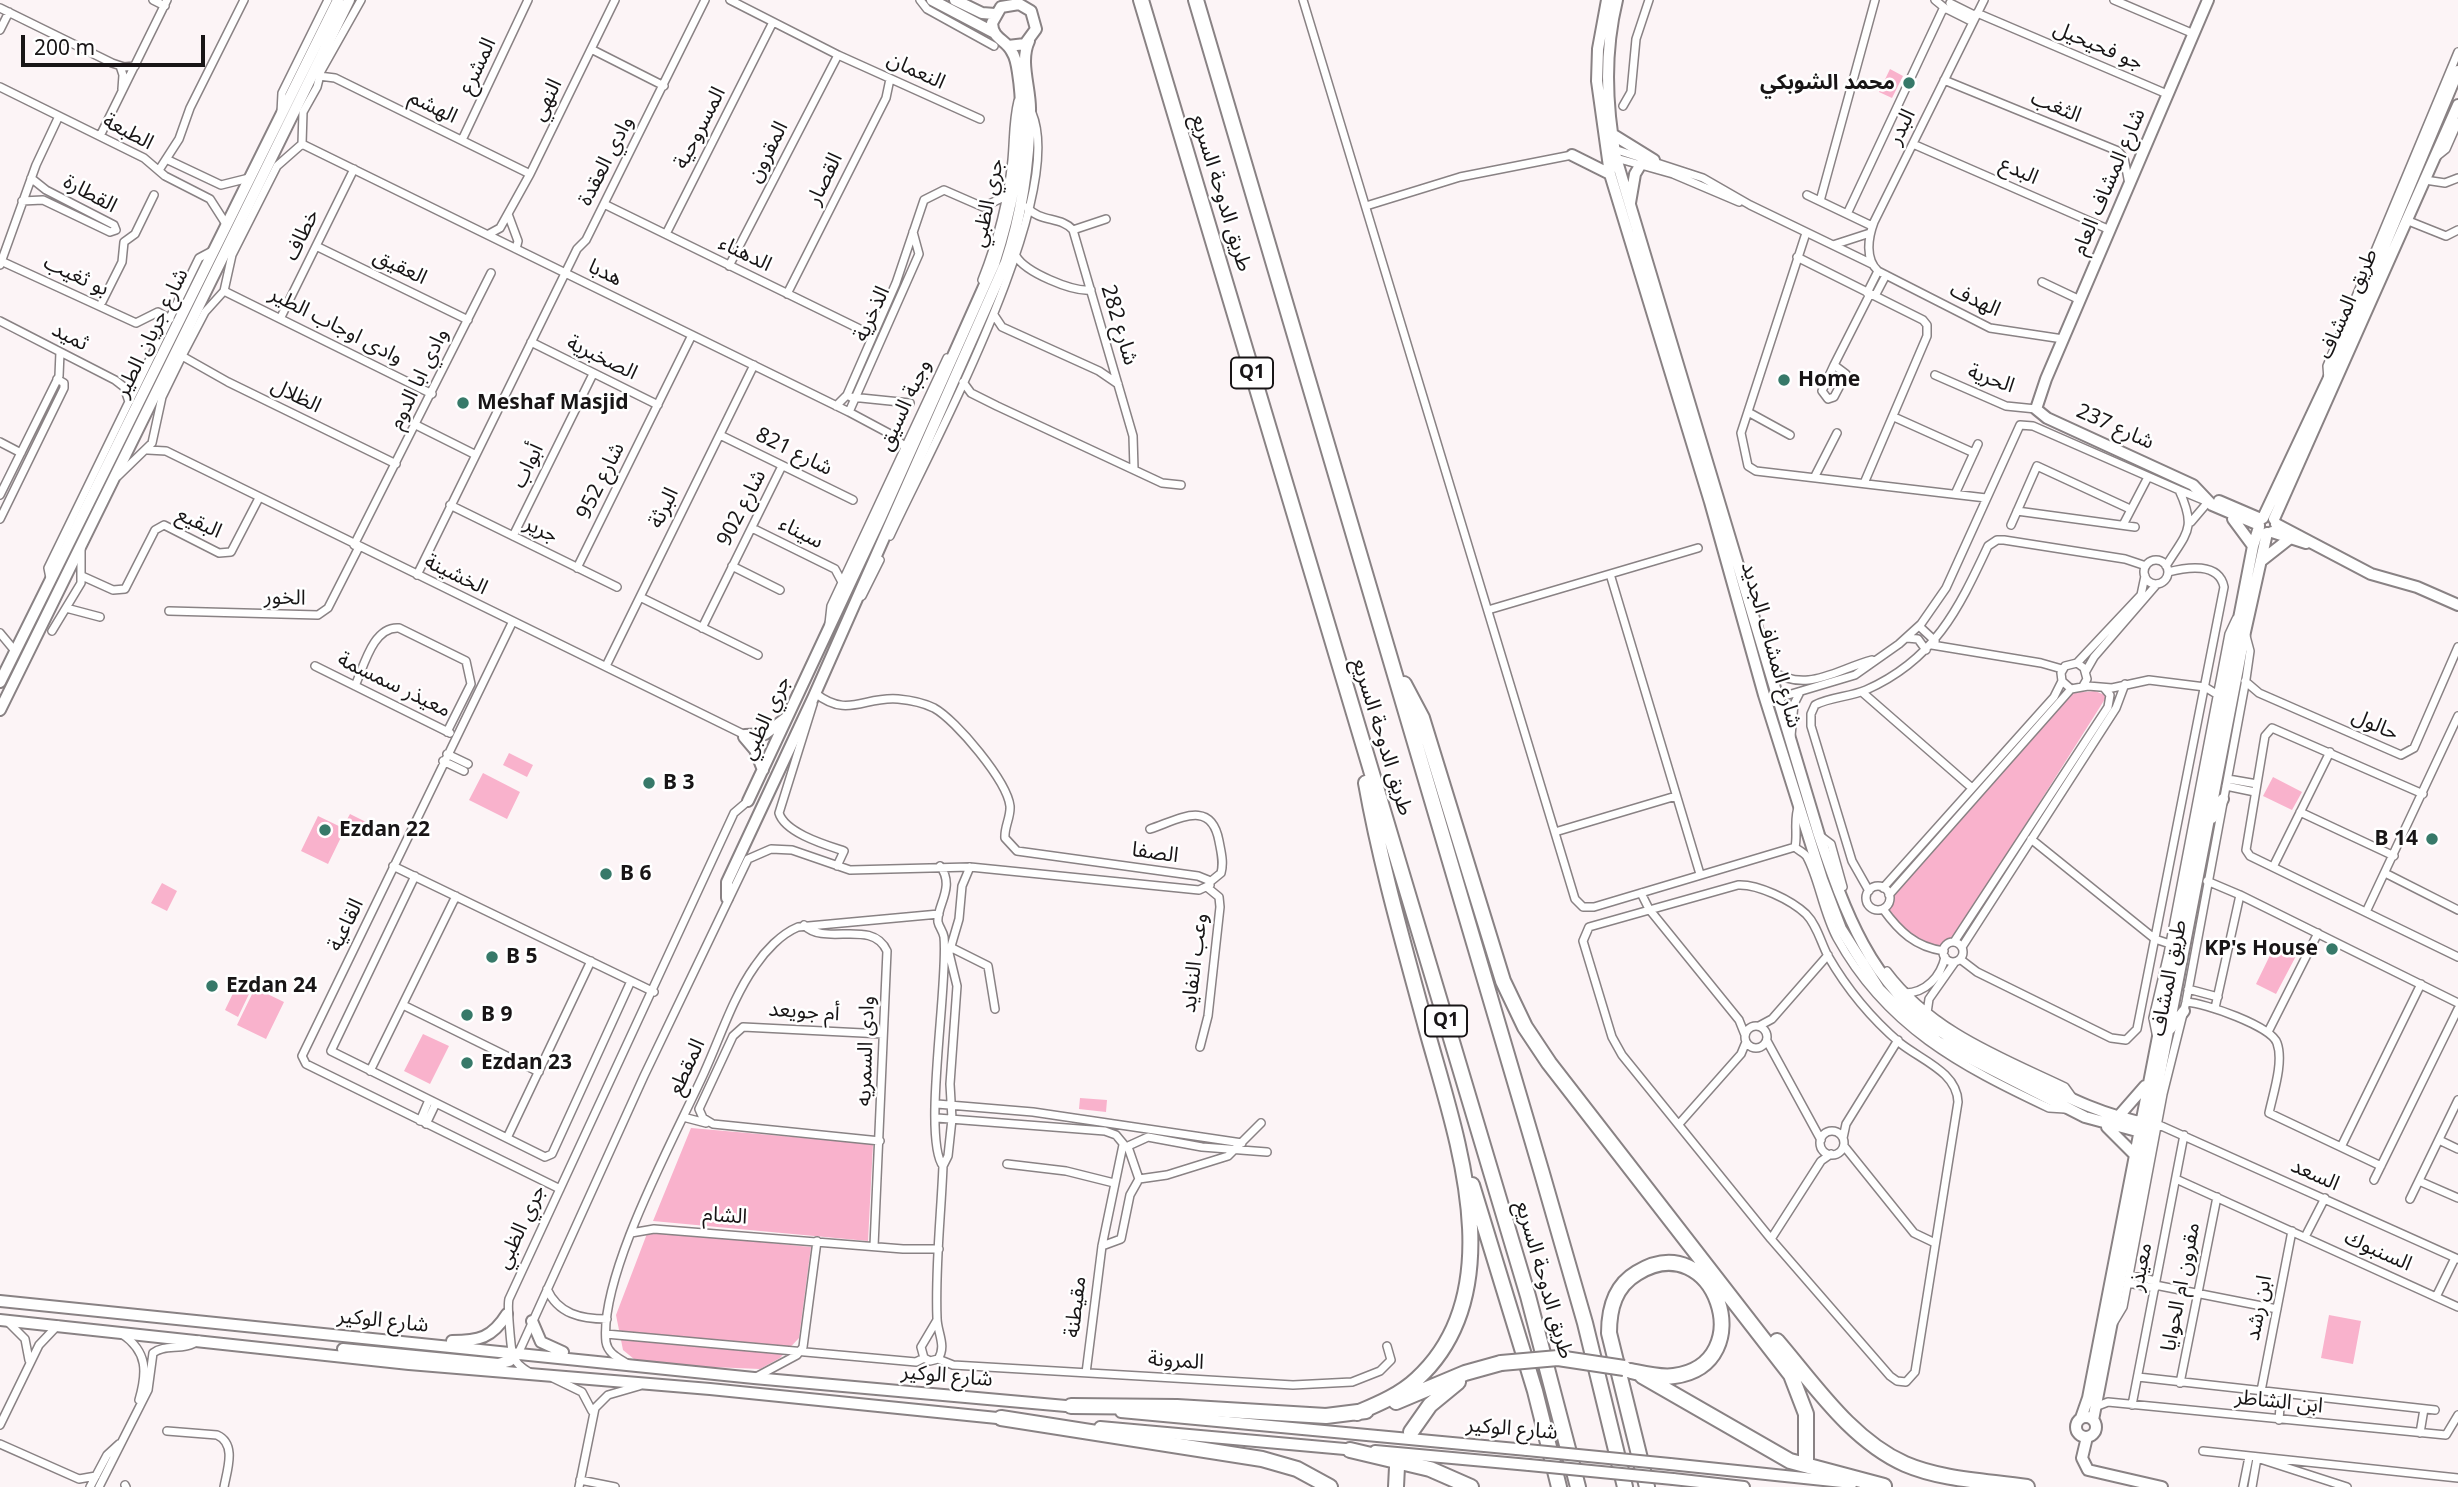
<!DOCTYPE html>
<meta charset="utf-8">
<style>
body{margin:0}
#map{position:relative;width:2458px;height:1487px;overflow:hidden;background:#fcf4f6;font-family:"Noto Sans",sans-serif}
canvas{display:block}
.scale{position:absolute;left:21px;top:35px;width:184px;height:32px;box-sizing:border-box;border:4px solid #181516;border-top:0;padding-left:9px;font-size:21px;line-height:24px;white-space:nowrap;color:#181516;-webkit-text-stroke:5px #fff;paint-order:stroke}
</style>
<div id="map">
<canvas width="2458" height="1487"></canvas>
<div class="scale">200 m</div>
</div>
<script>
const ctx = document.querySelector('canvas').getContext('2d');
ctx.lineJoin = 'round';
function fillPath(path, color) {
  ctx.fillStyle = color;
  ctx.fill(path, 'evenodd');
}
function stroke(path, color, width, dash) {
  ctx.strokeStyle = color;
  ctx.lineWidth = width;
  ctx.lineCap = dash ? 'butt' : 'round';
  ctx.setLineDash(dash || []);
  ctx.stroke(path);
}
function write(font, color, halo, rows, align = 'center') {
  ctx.font = font + ' "Noto Sans","Noto Sans Arabic",sans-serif';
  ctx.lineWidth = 5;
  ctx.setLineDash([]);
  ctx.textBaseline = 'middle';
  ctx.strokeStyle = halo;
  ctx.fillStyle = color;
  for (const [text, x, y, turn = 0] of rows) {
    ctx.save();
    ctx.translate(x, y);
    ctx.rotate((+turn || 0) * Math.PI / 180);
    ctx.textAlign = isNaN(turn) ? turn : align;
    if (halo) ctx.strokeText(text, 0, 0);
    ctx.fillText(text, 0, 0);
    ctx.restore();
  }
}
fillPath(new Path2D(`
 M1890 69 1903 76 1892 98 1879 92Z
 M2095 691 2105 695V699L1955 936 1941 948 1916 940 1887 911 1893 895 2070 693Z
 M509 753 533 765 527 777 503 765Z
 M483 773 520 792 507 819 469 800Z
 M2273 777 2302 792 2292 810 2263 796Z
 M350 814 372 825 366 837 344 825Z
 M318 816 345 829 328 864 301 851Z
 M162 883 177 891 167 911 151 903Z
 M2275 945 2296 956 2276 994 2256 984Z
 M236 987 249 994 238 1017 225 1010Z
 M255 988 284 1002 266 1039 237 1025Z
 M423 1034 449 1046 430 1084 404 1071Z
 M1080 1098 1107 1100 1106 1112 1079 1109Z
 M691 1128 873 1144 868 1241 653 1221Z
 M648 1231 811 1247 799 1338 780 1358 760 1369 640 1364 623 1350 616 1315Z
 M2329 1315 2361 1321 2353 1364 2321 1358Z`), '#f9b2cc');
const street = new Path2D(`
 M153 0 165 6
 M730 0 838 55 980 119
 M920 0 927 9 994 46
 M1303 0 1575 899 1583 907H1594L1795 847
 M1935 0 1946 9
 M1984 0 1874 222C1868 238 1865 259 1878 271L1990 328 2063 339
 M2114 0 2194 34
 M1950 3 1976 16
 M0 8 112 63 124 67 135 66
 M1947 9 1973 22
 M1977 13 2167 94
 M0 30 9 12
 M591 49 664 86
 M120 66 123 75 122 89
 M319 76 335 78 530 174
 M1944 80 2118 151 2124 158 2129 184
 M0 87 144 158 165 176 210 199 226 224
 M1623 106 1631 92 1636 39 1649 0
 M281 113 282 93 328 0
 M100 136 167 0
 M462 140 528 0
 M302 144 849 412 892 435 905 447
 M1913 144 2110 230
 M1614 149 1703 178 1750 205 1872 264
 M2436 157 2446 149 2458 122
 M1616 158 1673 174 1739 202
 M166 159 221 185 249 178
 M159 170 179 139 190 108 244 0
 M2425 180 2445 183 2458 178
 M1807 195 1872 226
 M22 201 43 200 110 232 116 230 114 225 46 190 31 178
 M1820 201 1875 0
 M604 204 872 335
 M1366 206 1460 177 1572 155
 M1027 207C1040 223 1061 216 1073 230L1133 436 1134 469
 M508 214 518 241 516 249
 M1847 214 1943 9
 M2406 220 2446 236 2458 230
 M1073 230 1106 219
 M1806 233 1741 433 1748 466 1756 471 1986 498
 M489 234 500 228 530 174 615 0
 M666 234 773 22
 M1833 245 1870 233
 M316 246 468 320
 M1016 256C1025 272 1072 292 1091 290
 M1797 257 1923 320 1927 325V336L1865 481
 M1 261 136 323 158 312 170 319
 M0 265 36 165 59 116
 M729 266 838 55
 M982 280C997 242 1008 200 1012 160 1014 139 1013 121 1018 101
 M2042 282 2080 300
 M224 291 432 394
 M1867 293 1878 271
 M787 294 886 98 890 79
 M1875 296 1886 275
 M102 302 122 262 124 242 135 234 154 195
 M994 315 1002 327 1099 371 1118 384
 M281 317 354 169
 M0 321 115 380 124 387 129 402
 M531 342 658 405
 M182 356 228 382 396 464
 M1834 365 1846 374 1834 397 1828 399 1822 391Z
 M1834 365 1870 294
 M1935 375 2006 406 2036 409
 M2328 380 2327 366 2458 52
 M963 382 971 393 997 406 1162 483 1181 485
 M851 397 910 403
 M836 406 847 395 896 283 924 200 944 190 983 207 1006 196
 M849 412 919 254 913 232
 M1748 412 1790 435
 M1894 417 1974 453
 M416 425 474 454
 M720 435 853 500
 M0 442 21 453
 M148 450 166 451 745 735
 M118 476 152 443 162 397 182 356 205 312 224 291 232 255 277 166 302 144 303 112 317 87 321 71 361 0
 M1815 476 1837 433
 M2179 490 2208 502 2191 522
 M1956 492 1978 444
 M0 495 59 376 60 352
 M450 505 617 587
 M2017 511 2135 527
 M0 519 64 388V383L57 379
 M2011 525 2037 466 2130 509
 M2123 525 2148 477
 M752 528 835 569 843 584
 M513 536 593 374
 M890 536C929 451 1068 198 1032 113
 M354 545 491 273
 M2144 572a12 12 0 1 1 24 0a12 12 0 1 1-24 0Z
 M732 566 780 590
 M577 568 692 335
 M1610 574 1700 874
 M417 575 577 249 586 240 705 0
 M82 576 113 590 125 589 155 530 164 525 219 553 231 552 259 498
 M50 578 48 568 199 258 214 250
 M862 596 880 560
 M640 597 758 655
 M66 608 100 617
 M1488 610 1698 548
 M169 611 318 615 328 608 359 547
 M512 623 302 1056 306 1064 560 1189
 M829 624 831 606 947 358
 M1919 626 1935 641
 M702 628 782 466
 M52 631 81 583V546
 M0 633 15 651
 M1907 638 1918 639 1926 650
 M1932 645 2041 663 2062 669
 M2077 663 2141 595 2145 576
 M315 666 450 733
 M606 666 754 365
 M1770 670C1807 694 1835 670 1872 660
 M2086 671 2094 657 2157 584
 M2245 681 2259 693 2401 755 2414 748 2458 647
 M355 686C364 666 373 626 399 628L466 661 471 684 447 732
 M2083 686 2087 679 2084 668 2077 663 2065 666 2061 673 2062 681 2071 689 2088 686 2112 688 2149 680 2205 687 2218 695
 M1862 692 1972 788
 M1778 698 1855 675 1899 644 1921 624 1946 588 2020 425 2033 426 2179 490C2197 529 2187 532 2166 566
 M813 704 779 813C785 833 826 845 844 851L837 866
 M1791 736 1794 704 1800 692
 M447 754 468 764
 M443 761 464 771
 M2228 779 2257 784
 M2226 786 2255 792
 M2423 794 2272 728 2265 736 2246 850 2250 856 2458 957
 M1799 805C1793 818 1798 834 1795 847 1799 851 1805 853 1807 857 1819 879 1823 912 1837 938 1886 1027 1960 1066 2049 1108L2065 1109
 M2300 812 2394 856
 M1150 829C1178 820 1211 798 1219 841 1221 852 1224 862 1221 873L1210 882
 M1555 832 1676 796
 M1819 835 1831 844 1843 887
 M2031 839 2155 939 2170 944
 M393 866 654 992
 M940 866C956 887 936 906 938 922 939 927 943 931 944 937 949 979 922 1139 943 1166
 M2273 867 2330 752
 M2385 873 2458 910
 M415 876 331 1051 545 1157 552 1154 631 981
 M2207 881 2240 895 2458 1003
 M1738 885C1758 884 1791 900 1806 914 1817 925 1821 943 1828 956 1847 989 1872 1019 1900 1043 1921 1060 1957 1072 1958 1102L1915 1372 1906 1382 1897 1381 1890 1376 1771 1239 1622 1055 1612 1037 1583 941 1589 927Z
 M1866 898a12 12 0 1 1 24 0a12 12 0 1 1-24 0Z
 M1883 888 2054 697 2062 681
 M1869 891 1852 861 1811 726V714L1815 705C1830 697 1850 697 1866 690 1934 660 1958 610 1988 546L1997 540H2004L2125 559 2146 566
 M1641 893 1649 909 1739 1020 1745 1035
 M1889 895 2071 689
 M1883 909C1899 931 1915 947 1944 951
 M2366 912 2458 716
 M804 925C825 947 872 918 887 951L874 1246
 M1954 942 2108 707 2110 695 2104 688
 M1943 952a10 10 0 1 1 20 0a10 10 0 1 1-20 0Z
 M1962 947 2116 708 2125 684
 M952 948 988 966 995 1009
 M1960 959 1977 972 2111 1038 2126 1040 2137 1029 2224 587C2219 562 2187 567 2168 572
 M1887 971C1932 1031 2000 1056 2065 1087L2075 1101
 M2188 989 2218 997
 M1905 993C1926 993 1941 976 1945 957
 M2186 1002C2205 1003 2271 1026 2277 1043 2284 1062 2273 1094 2269 1113L2381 1166
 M403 1005 539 1072
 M2215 1008 2240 895
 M1927 1013 1929 999 1955 962
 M1745 1037a11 11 0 1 1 22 0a11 11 0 1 1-22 0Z
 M1759 1026 1772 1019 1828 955
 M2268 1032 2318 933
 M2157 1038 2153 1018 2168 954 2229 634 2236 619
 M1767 1041 1821 1140
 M1200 1047 1208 1016 1220 907 1219 897 1208 888
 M370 1071 456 896
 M937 1104 1033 1112 1242 1143
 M683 1117 706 1123
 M937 1118 1105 1131 1116 1135 1126 1147 1148 1137 1202 1147 1267 1152
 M420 1121 429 1100
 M426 1124 436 1103
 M1679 1124 1741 1054 1746 1042
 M2157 1124 2458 1259
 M1820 1143a12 12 0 1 1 24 0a12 12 0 1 1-24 0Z
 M507 1138 591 961
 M1843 1138 1846 1124 1898 1040
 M2439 1140 2458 1149
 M880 1141 713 1124 703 1118 699 1109 733 1036 743 1027 883 1034
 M1844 1146 1914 1233 1935 1243
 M2341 1147 2421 984
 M1007 1164 1066 1171 1114 1183
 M1139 1179 1167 1175 1228 1156 1261 1123
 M2176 1179 2458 1307
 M2374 1180 2458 1009
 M2419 1181 2458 1198
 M2410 1199 2458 1100
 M631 1233 654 1229 903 1249H939
 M2305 1237 2325 1198
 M1771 1239 1821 1161 1831 1154
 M1102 1246 1121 1239 1130 1195 1139 1179 1128 1147
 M2129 1275 2156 1281
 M2128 1283 2155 1288
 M2155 1285 2277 1309
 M547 1289C558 1314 581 1319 607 1319
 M2436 1297 2455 1258
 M937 1320 921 1347 924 1358 930 1361 938 1359C947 1346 937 1332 937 1318 935 1267 941 1216 943 1166L948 1156 952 1119 950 1084 957 986 949 953 959 919 962 886 970 867
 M7 1321 25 1339 29 1360
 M2114 1322 2123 1307 2163 1094 2186 1002 2246 679 2250 651 2246 636
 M122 1334C148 1352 147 1372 139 1400
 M606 1334 916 1362 924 1358
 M518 1354 644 1076 748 859 771 849 792 850 850 870 970 867 1199 890 1210 885 1208 880 1198 876 1017 851 1005 838C1004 827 1011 817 1010 806 1007 781 956 720 934 708 924 703 909 700 898 699 864 696 848 719 815 693
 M938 1359 953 1365 1293 1385 1352 1382 1380 1371 1391 1360 1387 1346
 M628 1364C619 1358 608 1354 606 1342 599 1275 675 1137 704 1073 720 1038 733 997 755 966 765 951 781 934 798 927L939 914
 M529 1372C522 1368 516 1364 513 1356 511 1349 507 1306 509 1299L734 813 748 801
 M1086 1373 1102 1246 1123 1145
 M756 1377 797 1355 803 1347 817 1241
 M2138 1377 2435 1410
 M553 1378 582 1392 592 1411
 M2180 1383 2217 1197
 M2261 1391 2292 1231
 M2132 1405 2184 1135
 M2095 1407 2108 1402 2446 1435 2458 1415
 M2279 1420 2281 1394
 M0 1425 39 1345 58 1325
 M167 1431 217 1435C237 1444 227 1470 224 1487
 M2420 1433 2424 1409
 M0 1444 79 1479 96 1476
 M2203 1451 2458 1478
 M580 1480 615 1487
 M125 1485 126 1487
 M90 1487 107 1455 119 1444
 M99 1487 148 1390 153 1353C166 1343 184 1352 199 1340
 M579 1487 595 1408 608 1395 639 1386
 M2243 1487 2249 1457
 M2252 1487 2257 1458 2347 1487`);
const secondary = new Path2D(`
 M932 0 993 32
 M955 0 982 13 995 14
 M1607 0 1598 49 1597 81 1610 174 1710 502 1764 695 1822 879 1841 929 1879 989 1908 1018 1938 1042 2085 1117 2148 1134
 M1617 0C1604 53 1606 105 1616 158L1819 835C1845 912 1870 983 1940 1031 1965 1048 1994 1060 2021 1074 2063 1095 2102 1116 2150 1124
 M2208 0 2046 379 2036 409 2047 418 2193 485 2212 505 2259 525
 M1612 134 1654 160
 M1572 155 1610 174
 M1630 203 1635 174 1641 164
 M2219 501 2261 519
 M2263 518 2328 380 2458 71
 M2233 519 2253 546
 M2274 519 2458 105
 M2276 524 2371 574 2417 587 2458 605
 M2272 532 2306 543
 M2261 561 2289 539
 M0 682 338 0
 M0 710 349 0
 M745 735 765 734 786 718
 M744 737 755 750 763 770
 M748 801 881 517 994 264C1013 205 1028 136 1018 73 1017 66 1016 58 1012 52 1006 39 993 40 992 23L1001 7 1019 4 1031 11 1036 29 1025 44 1008 46
 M2212 818 2223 799
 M727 898V882L814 696 1006 262C1022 214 1029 162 1030 111 1031 89 1019 62 1029 41
 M2170 1029 2184 1011
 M2117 1118 2145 1086
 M2107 1127 2134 1154
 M0 1301 754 1378 1077 1407
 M0 1320 409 1364 710 1389 1007 1419
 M532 1321 541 1342 563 1352
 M452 1341C479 1341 492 1338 507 1314
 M343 1349 498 1364 509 1361 518 1354
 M1121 1412 1527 1450
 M2076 1427a10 10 0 1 1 20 0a10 10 0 1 1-20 0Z
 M2081 1418 2088 1398 2253 546 2259 527
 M2093 1420 2245 632 2267 533
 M1100 1427 1356 1450
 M2087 1437 2082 1458 2088 1470 2162 1487
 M1375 1451 1529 1465
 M1670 1464 1852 1483
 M1673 1479 1744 1487`);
const highway = new Path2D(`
 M1141 0 1528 1296 1578 1487
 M1196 0 1541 1170 1585 1323 1625 1487
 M1404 684 1422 718 1503 981 1525 1027 1549 1063 1791 1375 1806 1414V1460
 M1472 1185 1535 1391 1559 1487
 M1777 1341C1814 1384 1851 1440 1905 1464 1942 1480 1987 1481 2027 1487
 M1631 1371C1645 1374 1660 1378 1674 1376 1762 1364 1715 1225 1637 1273 1615 1286 1609 1308 1609 1333L1647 1487
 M1642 1376 1790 1461 1884 1486
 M1396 1402 1465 1373 1501 1363
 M1071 1406 1177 1407 1326 1416 1366 1411
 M1357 1413C1378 1404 1400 1395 1417 1379 1513 1291 1456 1136 1427 1031 1405 949 1381 867 1366 783
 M1001 1418 1262 1459 1297 1469 1330 1487
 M1411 1432 1430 1405 1458 1382
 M1350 1450 1430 1469 1471 1487
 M1396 1487 1397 1467`);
stroke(street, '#898284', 10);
stroke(secondary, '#898284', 14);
stroke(highway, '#898284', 18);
stroke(street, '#fff', 7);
stroke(secondary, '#fff', 10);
stroke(highway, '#fff', 14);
const secondaryBridge = new Path2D(`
 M1527 1450 1670 1464
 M1529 1465 1673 1479`);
const highwayBridge = new Path2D(`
 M1501 1363 1558 1358 1624 1368`);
stroke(secondaryBridge, '#898284', 14, []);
stroke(highwayBridge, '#898284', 18, []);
stroke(secondaryBridge, '#fff', 10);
stroke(highwayBridge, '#fff', 14);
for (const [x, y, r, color] of [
 [1909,83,7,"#377969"],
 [1784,380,7,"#377969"],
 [463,403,7,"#377969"],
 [649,783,7,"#377969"],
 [325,830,7,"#377969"],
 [2432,839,7,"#377969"],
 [606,874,7,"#377969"],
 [2332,949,7,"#377969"],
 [492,957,7,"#377969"],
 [212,986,7,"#377969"],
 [467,1015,7,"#377969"],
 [467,1063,7,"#377969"]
]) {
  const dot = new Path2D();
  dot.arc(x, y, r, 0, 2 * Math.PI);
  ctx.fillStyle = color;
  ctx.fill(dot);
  stroke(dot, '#fff', 2.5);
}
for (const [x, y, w] of [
 [1252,373,42],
 [1446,1021,42]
]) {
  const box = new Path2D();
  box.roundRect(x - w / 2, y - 15.5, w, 31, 5);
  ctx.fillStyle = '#fff';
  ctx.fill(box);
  stroke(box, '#181516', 2);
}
write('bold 19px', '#181516', null, [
 ["Q1",1252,373],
 ["Q1",1446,1021]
]);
write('21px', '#181516', '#fff', [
 ["جو فحيحيل",2098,46,23],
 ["المشرع",478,66,-65],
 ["النعمان",916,71,25],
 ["النهي",547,100,-64],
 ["الهشم",433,107,26],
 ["الثغب",2056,107,22],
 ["البدر",1902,127,-64],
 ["المسروحية",700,128,-63],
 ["الطبعة",128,132,28],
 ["المقرون",768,152,-63],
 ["وادي العقدة",606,161,-63],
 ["البدع",2019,171,24],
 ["القصار",825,179,-64],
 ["شارع المشاف العام",2109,182,-67],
 ["طريق الدوحة السريع",1221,193,73],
 ["القطارة",90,194,28],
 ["جري الظبي",988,203,-78],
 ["خطاف",302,235,-64],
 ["الدهناء",745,254,26],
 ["العقيق",400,267,26],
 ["هدبا",605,273,26],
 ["بو ثغيب",76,276,25],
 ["الهدف",1975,300,25],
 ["طريق المشاف",2348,304,-66],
 ["الذخرية",872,314,-65],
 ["شارع 282",1119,325,73],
 ["وادى اوجاب الطير",336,326,27],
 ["شارع جريان الطير",152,333,-64],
 ["ثميد",70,337,27],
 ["الصخبرية",602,358,26],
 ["وادي ابا الدوم",419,379,-64],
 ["الحرية",1991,379,20],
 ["الظلال",296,396,26],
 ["وجبة السيق",905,405,-65],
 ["شارع 237",2115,427,24],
 ["شارع 821",794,452,26],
 ["أبواب",528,466,-64],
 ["شارع 952",601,481,-64],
 ["البرثة",664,508,-64],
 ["شارع 902",742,508,-63],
 ["البقيع",199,523,25],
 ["جرير",541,530,26],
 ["سيناء",801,533,27],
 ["الخشينة",456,575,26],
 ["الخور",285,598,2],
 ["شارع المشاف الجديد",1771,645,74],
 ["معيذر سمسمة",394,685,26],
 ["جري الظبي",766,718,-65],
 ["حالول",2375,725,24],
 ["طريق الدوحة السريع",1382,737,73],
 ["الصفا",1155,853,8],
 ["القاعية",346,925,-64],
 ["وعب النفايد",1195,963,-83],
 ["طريق المشاف",2169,978,-79],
 ["أم جويعد",804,1012,4],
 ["وادى السمريه",866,1051,-88],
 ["المقطع",687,1067,-65],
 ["السعد",2315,1175,24],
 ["الشام",725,1216,4],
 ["جري الظبي",521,1227,-65],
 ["السنبوك",2378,1251,24],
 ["معيذر",2141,1267,-79],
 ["طريق الدوحة السريع",1544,1280,74],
 ["مقرون ام الحوايا",2181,1287,-79],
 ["مقيطنة",1076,1307,-83],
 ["ابن رشد",2259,1308,-79],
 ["شارع الوكير",383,1321,6],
 ["المرونة",1176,1361,4],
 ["شارع الوكير",947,1376,5],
 ["ابن الشاطر",2279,1402,6],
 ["شارع الوكير",1512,1429,5]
]);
write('bold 21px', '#181516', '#fff', [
 ["محمد الشوبكي",1895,83,"right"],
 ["Home",1798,380],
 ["Meshaf Masjid",477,403],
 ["B 3",663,783],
 ["Ezdan 22",339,830],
 ["B 14",2418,839,"right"],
 ["B 6",620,874],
 ["KP's House",2318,949,"right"],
 ["B 5",506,957],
 ["Ezdan 24",226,986],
 ["B 9",481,1015],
 ["Ezdan 23",481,1063]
], 'left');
</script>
